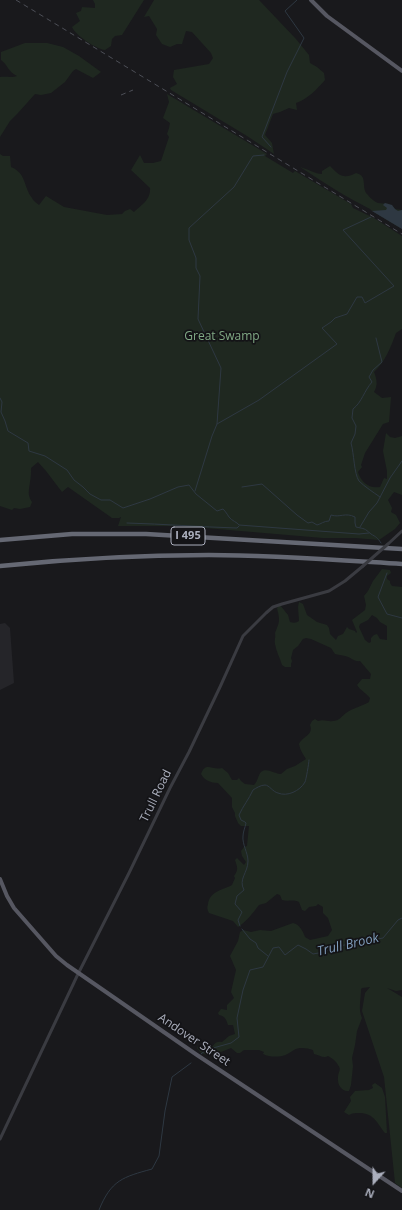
<!DOCTYPE html>
<style>
body{margin:0}
#map{position:relative;width:402px;height:1210px;overflow:hidden;background:#19191c;font-family:"Open Sans",sans-serif}
canvas{display:block}
.north{position:absolute;left:354px;top:1162px;width:40px;height:40px;-webkit-text-stroke:3px #141417;paint-order:stroke;rotate:201deg;font-size:11px;font-weight:700;line-height:16px;text-align:center;color:#abafbd}
.north::after{content:'';display:block;margin:auto;width:14px;height:18px;background:#abafbd;clip-path:polygon(50% 0,100% 100%,50% 72%,0 100%)}
</style>
<div id="map">
<canvas width="402" height="1210"></canvas>
<div class="north">N</div>
</div>
<script>
const ctx = document.querySelector('canvas').getContext('2d');
ctx.lineJoin = 'round';
function fillPath(path, color) {
  ctx.fillStyle = color;
  ctx.fill(path, 'evenodd');
}
function stroke(path, color, width, dash) {
  ctx.strokeStyle = color;
  ctx.lineWidth = width;
  ctx.lineCap = dash ? 'butt' : 'round';
  ctx.setLineDash(dash || []);
  ctx.stroke(path);
}
function write(font, color, halo, rows, align = 'center') {
  ctx.font = font + ' "Open Sans",sans-serif';
  ctx.lineWidth = 3.5;
  ctx.setLineDash([]);
  ctx.textBaseline = 'middle';
  ctx.strokeStyle = halo;
  ctx.fillStyle = color;
  for (const [text, x, y, turn = 0] of rows) {
    ctx.save();
    ctx.translate(x, y);
    ctx.rotate((+turn || 0) * Math.PI / 180);
    ctx.textAlign = isNaN(turn) ? turn : align;
    if (halo) ctx.strokeText(text, 0, 0);
    ctx.fillText(text, 0, 0);
    ctx.restore();
  }
}
fillPath(new Path2D(`
 M5 623 10 628 14 683 0 690V624Z`), '#252529');
fillPath(new Path2D(`
 M93 0H144L122 35 115 36 112 39 111 46 105 50C96 49 75 35 72 27L80 21 76 13 81 11 82 7 95 8V4Z
 M154 0H259L296 39 309 55 310 63 317 67 324 73 325 80C317 89 308 99 296 103L297 110 289 108 280 112 273 114 265 135 272 143 274 154 247 136 171 90 170 88 177 84 173 77 174 70 209 64 213 58 211 53 192 32 186 31 182 44H177L170 47 162 44 156 35 157 29 149 16 144 17Z
 M25 43H47L63 47 79 56 101 72 93 78 76 69 73 71 65 82 51 93 41 95 35 94 18 113 10 121 0 137V77C6 76 11 78 17 76 8 72 8 65 1 60V52Z
 M167 94 267 154 265 156 293 173 295 171 351 204 353 208 374 218 402 236V329L396 333C391 347 385 362 374 372 377 380 378 385 374 392L382 398 391 397 389 422 383 424 365 453 361 465 362 467 358 472C361 482 369 489 380 487L384 478 387 479V471L383 451 386 433 390 437 395 438 402 436V495L394 492 388 500 392 508 391 512 396 515 400 523 395 529 379 540 355 538H323L182 526H118L121 517 119 518H112L68 487 62 492 46 471 38 462 31 468C31 472 31 477 30 482 29 490 27 495 32 502L30 507 20 509 14 508 12 510 0 506V154L3 156H10L11 167C27 174 23 186 32 198 33 201 37 203 39 205L46 196 64 207 107 215 122 214 125 211 130 209 134 212C141 205 151 200 150 188L131 170 140 155 144 163H153L161 161 169 137 167 134 169 128 170 123 163 118 169 102Z
 M330 166C339 175 343 180 356 173 369 176 360 188 368 195 370 198 375 202 378 203 385 204 390 202 395 209L402 210V229L372 211 370 209C346 197 323 182 300 167 308 169 315 174 322 174V171Z
 M382 569 390 570 391 573 387 576V579L390 581V583L392 586 402 587V990L396 991 387 988 402 997V1188L395 1183 384 1077 362 1011 365 993 370 987 362 988 361 989C361 999 358 1010 362 1018L357 1031 355 1045 352 1058 353 1066 351 1085 349 1091C342 1092 337 1085 338 1077 338 1072 342 1070 338 1065 336 1061 332 1058 328 1056 324 1059 319 1055 314 1054L313 1050C307 1048 299 1047 294 1050 290 1052 287 1055 282 1056 276 1057 269 1057 263 1054L264 1052 259 1050H244L240 1053H237L231 1048 221 1052 220 1053H214L206 1055 200 1052 197 1048 198 1046 205 1045 208 1047 213 1046C215 1042 218 1041 222 1042L229 1036 235 1034 233 1025H228C226 1019 225 1016 219 1015L218 1013 221 1009 227 1010V1005L234 998 231 992 236 970 230 956 231 954 238 941 240 932 243 930 251 932 260 930 271 931 293 923C299 924 303 931 305 937L310 940 328 936 332 930 328 918 323 913V907L318 904 316 906 309 907 305 911 302 910 299 902C293 899 288 902 282 900L280 895 277 894 266 903 259 905C252 914 247 921 238 927L233 921 209 913C207 910 207 907 208 904 210 891 223 890 232 885L235 878 234 876C239 870 237 866 235 860L237 858 244 865 246 862 242 856 241 851 244 847 247 846 249 826H241L238 823 235 816V813L232 807V798L218 783C211 783 204 780 201 774 206 761 212 771 222 768L228 773 232 780H237L239 778 241 781 245 784 254 785C258 781 258 775 261 772 266 767 275 774 281 774L287 769 295 766 306 759C303 754 300 750 299 744 303 736 314 735 310 725L312 721 315 719 318 721C325 719 327 722 333 721 339 721 342 716 346 713 353 708 362 706 369 702L370 698C366 693 360 690 357 685L362 679H370L371 674 360 661C354 662 351 657 345 656 342 655 338 655 335 654L331 648 311 639 306 638 303 639 298 646 293 650 291 658 292 661 291 664V667H285L282 665C280 658 276 651 275 644 274 640 276 637 275 633 280 621 280 621 277 608L280 605 288 615 290 622C294 623 296 623 299 621L298 607 299 602 303 604 307 615 317 622 327 625 329 628 330 634 336 640 338 636 343 634 347 627 349 629 355 631 356 633 357 632 352 620 365 610 366 605 364 596 368 591 373 581ZM372 615 377 618 380 622 387 626V640L380 639 377 634 374 635 371 638V642L369 643 365 640 359 627 360 624 368 620Z
 M375 1083 382 1088 385 1097 387 1133H385C377 1123 374 1113 359 1113 355 1113 353 1113 349 1115L344 1112 351 1101 350 1097 355 1091 369 1090 373 1088 372 1085Z`), '#1f2820');
fillPath(new Path2D(`
 M385 203 392 205 395 209 398 211 402 210V229L372 211 386 210 387 208 383 205Z`), '#2e3842');
stroke(new Path2D(`
 M271 147 262 137 287 72 304 38 285 11 297 0
 M376 338 382 362 373 370 369 377 372 382C364 391 362 402 353 409L352 418 356 426 355 434 351 443C354 453 354 474 359 481 365 487 373 492 380 497
 M0 398 2 402 1 412 5 421 8 431 28 443 29 451 45 456 67 470 74 480 83 487 90 494 101 500H110L123 508 150 499 178 487 189 485 196 494 217 511 223 509C226 512 227 514 229 517 232 521 237 522 239 525L359 534 369 533
 M217 424 259 400 337 344 322 328 331 322 335 318 347 314 357 297H362L365 303 394 286 343 230 371 217
 M242 487 262 484 297 515 308 523 312 522 317 525C321 524 324 521 329 521L331 515C340 518 345 512 355 517V523L356 527C365 529 364 528 371 534 376 537 377 537 381 543
 M195 491 212 436 217 424 221 368 198 319 200 276 196 268V258L189 240V228L234 187 253 156 264 155
 M127 523C164 524 200 527 237 528L239 526
 M360 527 369 512 377 503 390 478 402 461
 M387 573 378 597 387 614 402 618
 M240 926 238 920 242 912 235 904 237 896 244 890C238 879 248 873 248 861 248 853 242 844 243 836 243 832 245 828 246 823L245 822 241 820 239 815C243 806 249 799 253 790 256 788 261 785 265 785 269 785 273 792 278 793 287 797 300 791 305 782 306 780 309 763 309 760
 M242 929 250 939 256 943 258 948 268 956
 M201 1054 206 1050 231 1043 239 1037 237 1018 243 990 250 970 263 967 273 948 279 947 285 955 298 945 306 949 313 954 324 952 339 946 383 938 398 920 402 918
 M99 1210C111 1180 123 1177 152 1169L159 1156 165 1111 172 1077 191 1063`), '#2e3842', 1);
stroke(new Path2D(`
 M388 544 402 531
 M0 1139 78 974 129 873 170 788 189 752 220 687 243 636 266 613 273 607 282 604 329 591 345 581 363 566`), '#3a3b41', 3);
stroke(new Path2D(`
 M311 0 327 16 402 71
 M0 879 7 896 14 908 56 956 67 965 197 1055 402 1191`), '#565761', 4);
stroke(new Path2D(`
 M0 540 72 534H146L402 549
 M0 566C69 559 139 555 209 555 273 555 338 560 402 564`), '#656873', 4.5);
stroke(new Path2D(`
 M16 0 402 234
 M121 95 133 90`), '#4d4f57', 1, [5, 4]);
stroke(new Path2D(`
 M363 566 388 544`), '#3a3b41', 3);
for (const [x, y, w] of [
 [188,536,34]
]) {
  const box = new Path2D();
  box.roundRect(x - w / 2, y - 9, w, 18, 3);
  ctx.fillStyle = '#141417';
  ctx.fill(box);
  stroke(box, '#abafbd', 1);
}
write('bold 11px', '#abafbd', null, [
 ["I 495",188,536]
]);
write('12px', '#80a985', '#141417', [
 ["Great Swamp",222,337]
]);
write('12px', '#abafbd', '#141417', [
 ["Trull Road",156,796,-64],
 ["Andover Street",194,1040,34]
]);
write('italic 13px', '#7f9cba', '#141417', [
 ["Trull Brook",348,945,-13]
]);
</script>
